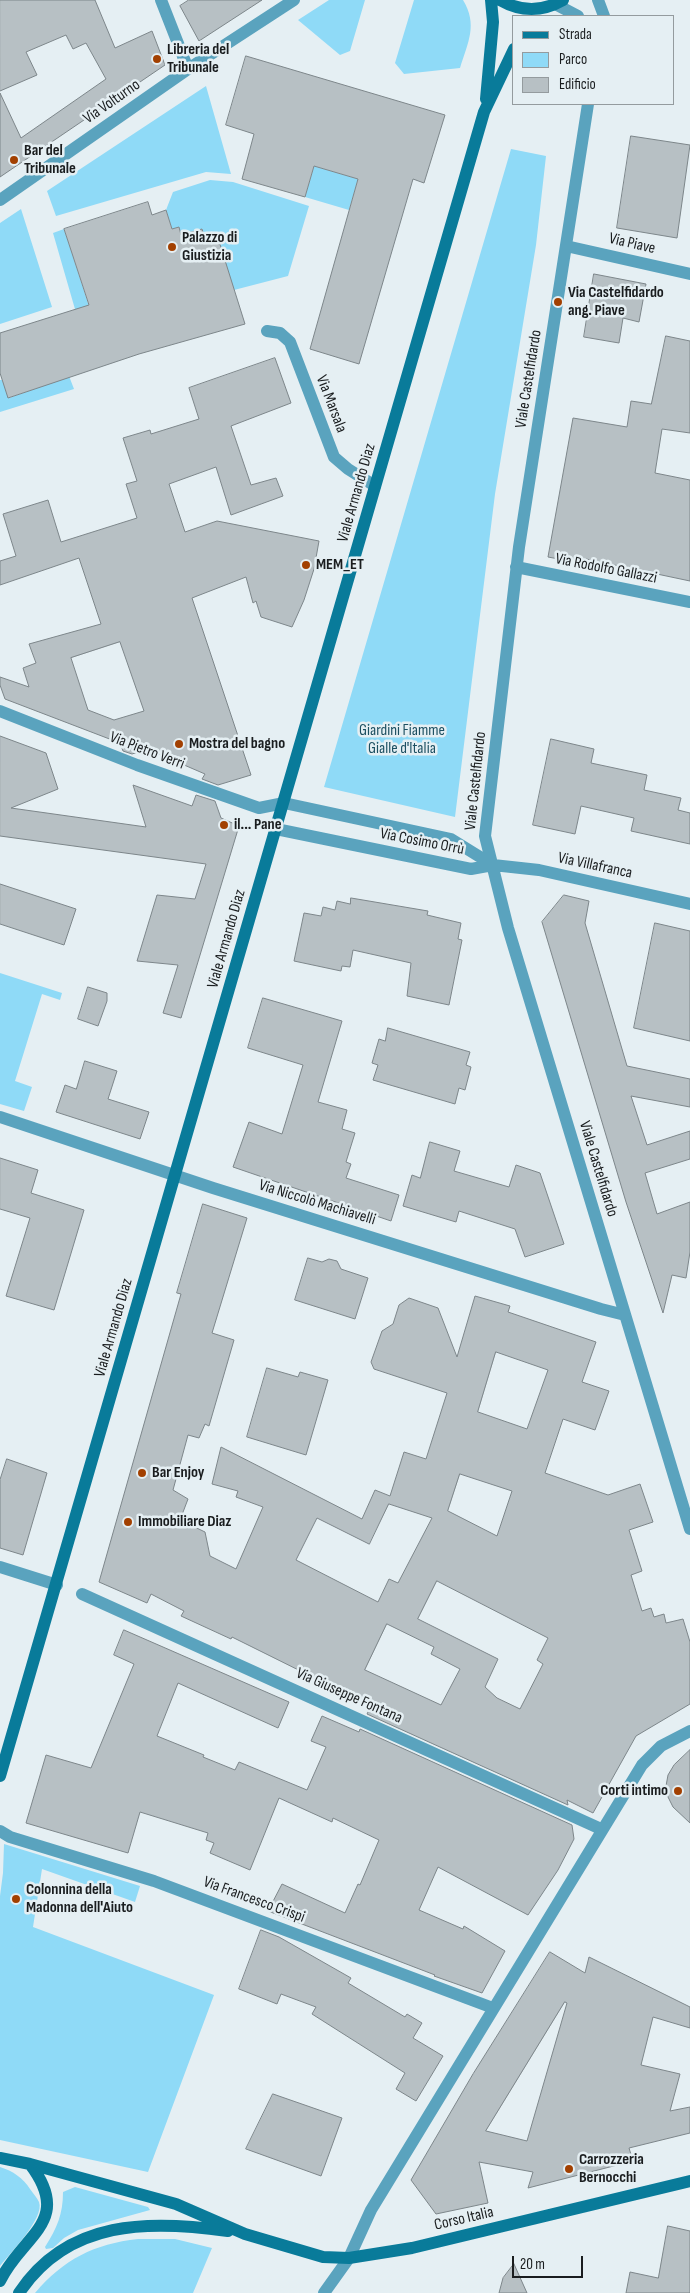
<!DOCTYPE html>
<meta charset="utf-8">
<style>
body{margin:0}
#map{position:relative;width:690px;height:2293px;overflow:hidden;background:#e5eff3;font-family:"Sofia Sans Condensed",sans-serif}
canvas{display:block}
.legend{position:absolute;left:512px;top:15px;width:162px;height:90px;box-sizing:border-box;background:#e5eff3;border:1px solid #949b9e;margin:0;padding:6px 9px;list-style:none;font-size:15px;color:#1a1d1f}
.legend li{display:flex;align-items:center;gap:10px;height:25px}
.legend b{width:25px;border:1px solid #949b9e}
.scale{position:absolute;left:512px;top:2256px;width:71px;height:22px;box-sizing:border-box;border:2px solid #1a1d1f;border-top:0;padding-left:6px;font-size:15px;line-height:18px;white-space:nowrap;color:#1a1d1f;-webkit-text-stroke:4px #e5eff3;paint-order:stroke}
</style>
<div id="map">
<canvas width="690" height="2293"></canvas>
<ul class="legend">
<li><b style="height:6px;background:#097b9a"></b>Strada</li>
<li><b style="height:14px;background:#8fdaf7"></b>Parco</li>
<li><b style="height:14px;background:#b7c0c4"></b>Edificio</li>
</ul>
<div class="scale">20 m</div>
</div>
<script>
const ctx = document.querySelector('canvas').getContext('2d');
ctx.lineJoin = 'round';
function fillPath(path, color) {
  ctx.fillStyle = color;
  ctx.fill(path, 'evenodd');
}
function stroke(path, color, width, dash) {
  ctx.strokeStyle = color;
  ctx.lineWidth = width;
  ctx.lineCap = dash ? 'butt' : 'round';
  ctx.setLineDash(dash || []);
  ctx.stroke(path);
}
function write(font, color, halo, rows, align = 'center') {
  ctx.font = font + ' "Sofia Sans Condensed",sans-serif';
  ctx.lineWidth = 5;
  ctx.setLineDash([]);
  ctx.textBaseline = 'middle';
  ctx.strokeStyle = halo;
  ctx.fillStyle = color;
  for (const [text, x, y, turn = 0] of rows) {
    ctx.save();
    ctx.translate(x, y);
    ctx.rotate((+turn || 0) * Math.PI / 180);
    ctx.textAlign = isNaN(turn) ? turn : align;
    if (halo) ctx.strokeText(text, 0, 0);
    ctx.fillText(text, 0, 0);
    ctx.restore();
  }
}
fillPath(new Path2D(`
 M329 0H365L350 51 340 55 298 20Z
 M414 0H463C478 25 468 42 460 68L404 74 395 63Z
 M206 86 231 174 206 172 56 216 47 191Z
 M511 149 546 156 536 245 495 494 455 817 324 787Z
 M314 166 358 179 349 210 305 197Z
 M210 180 233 182 309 206 288 276 234 290 206 242 202 229 181 235 179 227 172 229 166 210 173 192Z
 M21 209 52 307 0 324V223Z
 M64 229 98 334 79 323 53 233Z
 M69 376 74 389 0 412V380H2L9 398Z
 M0 973 62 993 60 1000 42 994 15 1081 32 1087 24 1111 0 1104Z
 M4 1844 140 1886 135 1902 42 1869 33 1927 214 1995 148 2172 0 2140V1896L3 1873Z
 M0 2167C13 2171 23 2178 30 2189 33 2193 37 2198 39 2202 45 2218 10 2253 0 2266Z
 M75 2187 148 2207 150 2210 78 2230 64 2238 53 2248 46 2249 45 2247C57 2228 63 2214 63 2192Z
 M138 2239H175L212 2248 193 2293H35C64 2259 94 2244 138 2239Z`), '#8fdaf7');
const building = new Path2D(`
 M0 0H95L115 48 152 31 165 65 0 177V93L21 138 106 79 86 43 73 49 66 35 26 52 37 75 0 91Z
 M189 0H262L199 41 180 6Z
 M246 56 445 115 424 183 413 179 359 364 310 349 358 179 314 166 305 197 242 179 254 134 226 125Z
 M631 136 690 145 677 238 617 228Z
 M148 202 152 215 166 210 172 229 179 227 181 235 202 229 206 242 218 238 245 324 139 354 8 398 0 373V333L89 305 64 229Z
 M594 274 646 284 639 322 623 318 619 343 584 337Z
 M666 336 690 341V433L662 429 655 473 690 480V581L586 559 585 564 548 557 573 418 627 427 631 401 651 404Z
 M275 358 291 403 231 426 251 485 276 478 283 496 231 515 216 467 169 484 185 532 217 521 319 541 314 569 304 600 292 627 261 617 256 601 253 603 246 577 192 598 251 775 218 785 202 779 205 774 147 749 132 754 123 751 120 743 5 699 0 685V677L29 687 23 668 36 663 29 644 101 624 79 558 0 585V561L16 556 3 514 48 500 61 542 137 518 126 484 137 481 123 438 150 430 151 434 199 419 189 388ZM120 642 144 711 114 720 88 710 71 658Z
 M0 736 46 753 58 789 11 808 146 827 133 785 192 806 196 795 215 801 221 818 239 826 181 1018 163 1013 178 965 137 961 157 895 195 899 206 864 0 836Z
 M551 739 594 749 591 763 647 775 644 790 681 798 678 810 690 813V844L631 831 634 818 581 806 575 834 533 825Z
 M0 884 76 909 64 945 0 924Z
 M564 895 589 901 585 923 627 1066 690 1079V1107L631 1096 647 1145 690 1131V1159L645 1173 657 1214 690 1202V1252L686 1278 672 1275 663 1313 626 1202 542 922Z
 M351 898 428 911 427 915 461 923 458 939 462 940 449 1005 407 996 411 963 353 950 350 967 342 966 341 971 294 961 304 913 321 916 323 907 335 910 337 901 350 904Z
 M655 923 690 931V1041L634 1028Z
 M88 987 107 993V1001L98 1026 78 1019Z
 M263 998 342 1021 318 1102 347 1110 342 1129 355 1133 346 1162 351 1164 346 1178 399 1195 391 1221 233 1167 249 1122 282 1134 303 1065 248 1048Z
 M388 1028 470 1052 466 1065 471 1067 465 1090 459 1088 455 1104 373 1080 378 1065 372 1063 379 1039 385 1041Z
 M85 1061 117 1071 108 1099 149 1112 140 1139 56 1112 65 1085 76 1089Z
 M430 1142 460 1151 454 1171 509 1187 516 1165 540 1173 564 1244 525 1257 515 1229 459 1211 456 1222 403 1206 412 1175 420 1178Z
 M0 1158 38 1170 31 1193 84 1210 54 1310 6 1296 30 1218 0 1209Z
 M203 1204 247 1218 212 1333 234 1340 209 1426 205 1424 199 1438 188 1435 173 1490 188 1499 180 1520 205 1532 210 1556 236 1569 263 1507 236 1497 238 1491 212 1484 221 1447 362 1519 375 1490 390 1496 404 1452 426 1459 447 1393 374 1369 371 1362 382 1331 393 1324 399 1305 409 1298 438 1308 457 1357 475 1296 510 1306 508 1312 596 1342 582 1382 609 1391 595 1430 563 1419 545 1473 608 1495 640 1484 653 1522 629 1530 642 1571 631 1575 642 1611 651 1608 654 1617 664 1614 666 1623 683 1619 690 1642V1704L636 1736 593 1813 567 1800 568 1805 367 1714 371 1706 232 1637 231 1639 181 1616 184 1611 151 1594 147 1603 99 1582 181 1294 177 1293ZM496 1352 548 1370 527 1429 478 1412ZM460 1474 512 1491 497 1536 448 1511ZM389 1504 432 1518 398 1583 389 1579 378 1602 296 1560 317 1518 369 1544ZM437 1581 548 1638 537 1660 543 1664 520 1709 497 1698 485 1687 498 1659 418 1619ZM387 1624 434 1647 431 1654 460 1669 441 1705 365 1670Z
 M308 1258 322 1262 329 1259 337 1261 341 1269 368 1278 355 1319 295 1300Z
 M267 1368 298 1377 300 1372 328 1380 306 1455 247 1437Z
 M7 1459 47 1473 23 1555 0 1548V1480Z
 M124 1630 289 1702 278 1728 178 1683 157 1736 204 1755 203 1757 235 1770 239 1762 307 1790 326 1747 311 1741 322 1716 359 1732 360 1729 572 1825 574 1839 558 1870 528 1915 438 1867 419 1910 463 1929 464 1926 505 1951 482 1993 434 1976 435 1975 268 1911 282 1884 345 1913 358 1884 360 1885 379 1840 333 1818 332 1822 279 1798 250 1870 210 1853 214 1843 206 1840 208 1833 140 1812 128 1853 26 1823 46 1755 91 1768 134 1664 114 1655Z
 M690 1750V1823L673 1807 668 1797 666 1786 668 1775 674 1765Z
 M261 1930 279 1937 351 1978 348 1983 405 2017 407 2014 422 2023 413 2038 443 2056 416 2101 396 2089 405 2073 312 2014 316 2007 281 1994 277 2004 239 1989Z
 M550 1952 585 1973 589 1957 690 2007V2028L653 2017 641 2065 680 2074 670 2111 690 2107V2133L629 2148 633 2161 528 2188 533 2172 479 2162 488 2203 436 2214 411 2180 473 2074ZM565 2002 567 2003 527 2141 486 2131Z
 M273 2094 342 2118 321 2176 246 2149Z
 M668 2226 690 2231V2293H626L630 2272 658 2278Z
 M514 2264 527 2293H499L503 2278Z`);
fillPath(building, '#b7c0c4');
stroke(building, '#7d868a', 1);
stroke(new Path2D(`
 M161 0 188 69
 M598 0 604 16
 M555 4 578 16
 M588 104 519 547 485 836 508 928 690 1529
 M0 200 188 69 294 0
 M566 246 690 274
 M267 331 280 333 290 342 334 457 348 469 375 486
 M516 567 690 602
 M0 711 137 765 259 808 284 803 451 839 493 865
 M276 829 471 869 493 865 539 870 690 904
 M0 1117 213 1188 601 1309 625 1315
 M0 1567 57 1585
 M82 1594 601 1829
 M0 1831 10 1837 154 1881 493 2008
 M324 2293 349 2258 371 2210 642 1765 661 1746 690 1731`), '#5aa3be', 12);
stroke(new Path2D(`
 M500 0C521 12 542 12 563 0
 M486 99 493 22 491 0
 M0 1776 484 112 514 49
 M0 2158 30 2164 176 2204 245 2234 323 2257 349 2258 412 2248 690 2181
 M0 2281C22 2235 74 2222 30 2164
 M19 2293C68 2219 150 2220 228 2231`), '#097b9a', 12);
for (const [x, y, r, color] of [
 [157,59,5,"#a24001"],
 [14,160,5,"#a24001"],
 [172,247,5,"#a24001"],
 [558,302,5,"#a24001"],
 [306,565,5,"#a24001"],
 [179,744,5,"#a24001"],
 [224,825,5,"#a24001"],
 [142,1473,5,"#a24001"],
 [128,1522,5,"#a24001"],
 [678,1791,5,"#a24001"],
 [16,1899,5,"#a24001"],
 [569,2169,5,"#a24001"]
]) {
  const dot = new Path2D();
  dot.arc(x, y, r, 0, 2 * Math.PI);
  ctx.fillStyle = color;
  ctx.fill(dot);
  stroke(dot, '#e5eff3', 2);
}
write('bold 16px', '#1a1d1f', '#e5eff3', [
 ["Libreria del",167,50],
 ["Tribunale",167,68],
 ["Bar del",24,151],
 ["Tribunale",24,169],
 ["Palazzo di",182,238],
 ["Giustizia",182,256],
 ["Via Castelfidardo",568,293],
 ["ang. Piave",568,311],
 ["MEM_ET",316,565],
 ["Mostra del bagno",189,744],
 ["il... Pane",234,825],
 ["Bar Enjoy",152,1473],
 ["Immobiliare Diaz",138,1522],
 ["Corti intimo",668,1791,"right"],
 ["Colonnina della",26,1890],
 ["Madonna dell'Aiuto",26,1908],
 ["Carrozzeria",579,2160],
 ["Bernocchi",579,2178]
], 'left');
write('16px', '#1a1d1f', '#e5eff3', [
 ["Via Volturno",112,102,-35],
 ["Via Piave",632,244,13],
 ["Viale Castelfidardo",529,379,-81],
 ["Via Marsala",331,404,69],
 ["Viale Armando Diaz",357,493,-74],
 ["Via Rodolfo Gallazzi",606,569,11],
 ["Via Pietro Verri",147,751,21],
 ["Viale Castelfidardo",476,781,-84],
 ["Via Cosimo Orrù",422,842,11],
 ["Via Villafranca",595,866,12],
 ["Viale Armando Diaz",227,939,-74],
 ["Viale Castelfidardo",598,1169,73],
 ["Via Niccolò Machiavelli",317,1203,17],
 ["Viale Armando Diaz",114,1328,-74],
 ["Via Giuseppe Fontana",349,1696,24],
 ["Via Francesco Crispi",254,1900,20],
 ["Corso Italia",464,2219,-13]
]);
write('16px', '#1c4f61', '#e5eff3', [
 ["Giardini Fiamme",402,731],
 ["Gialle d'Italia",402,749]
]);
</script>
